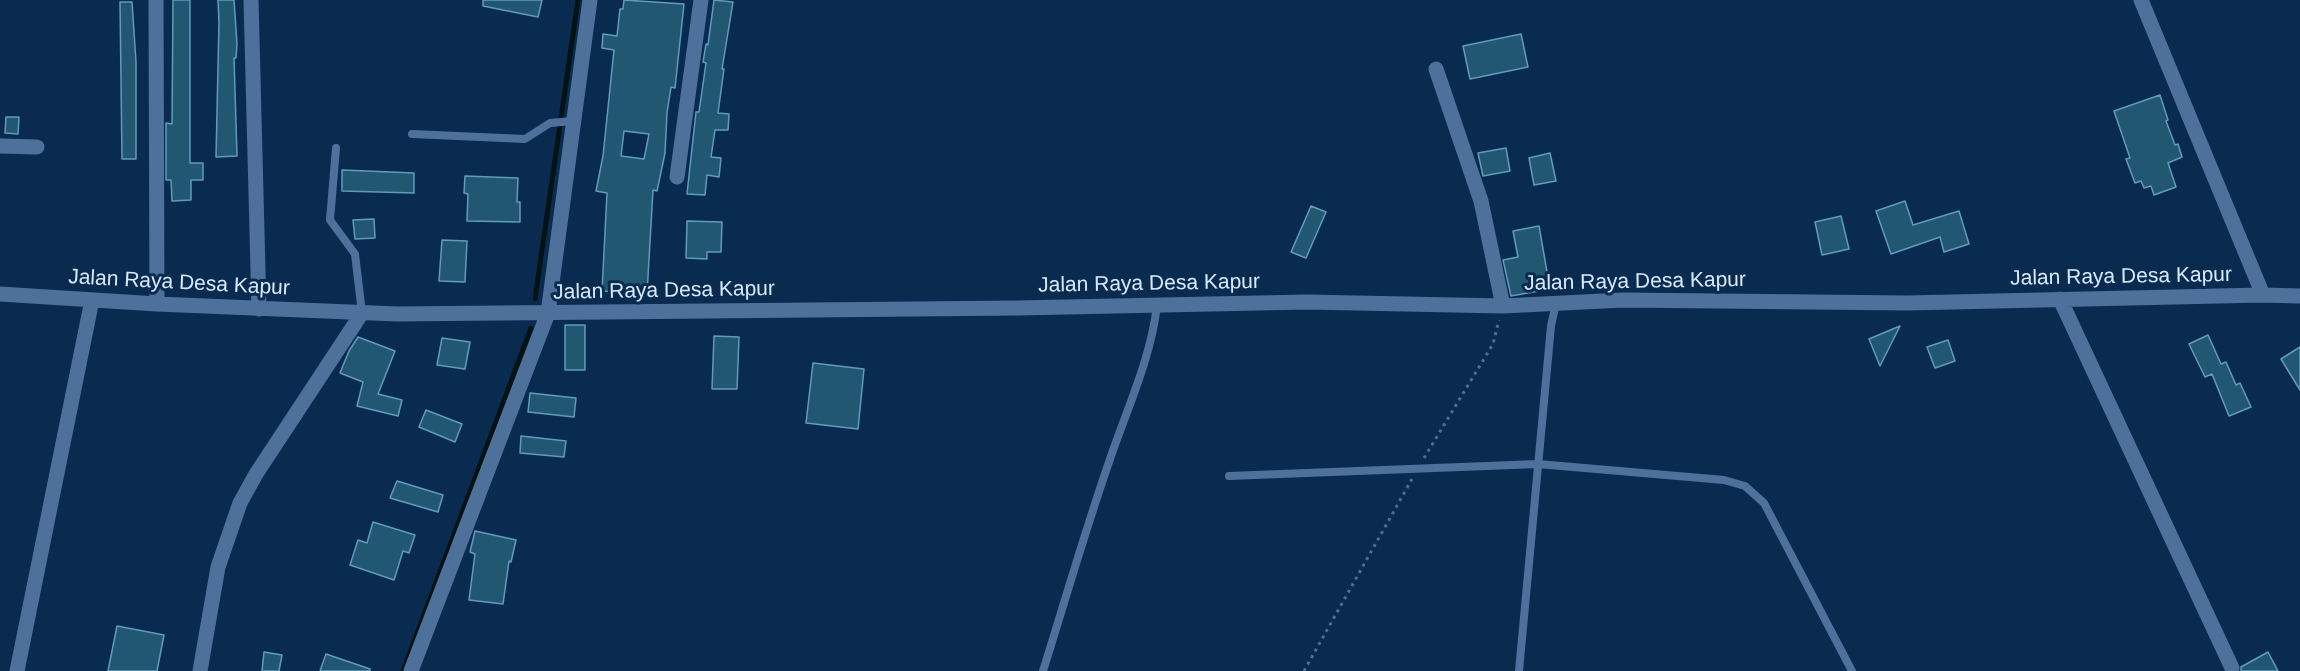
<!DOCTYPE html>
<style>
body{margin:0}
canvas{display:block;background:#092b50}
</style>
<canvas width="2300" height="671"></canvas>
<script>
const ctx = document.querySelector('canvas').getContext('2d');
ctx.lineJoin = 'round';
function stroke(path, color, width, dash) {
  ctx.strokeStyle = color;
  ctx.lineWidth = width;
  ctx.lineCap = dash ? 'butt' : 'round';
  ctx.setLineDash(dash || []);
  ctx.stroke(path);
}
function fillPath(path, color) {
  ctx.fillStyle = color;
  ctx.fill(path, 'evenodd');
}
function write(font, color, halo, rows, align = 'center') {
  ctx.font = font + ' Arial,sans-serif';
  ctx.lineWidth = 6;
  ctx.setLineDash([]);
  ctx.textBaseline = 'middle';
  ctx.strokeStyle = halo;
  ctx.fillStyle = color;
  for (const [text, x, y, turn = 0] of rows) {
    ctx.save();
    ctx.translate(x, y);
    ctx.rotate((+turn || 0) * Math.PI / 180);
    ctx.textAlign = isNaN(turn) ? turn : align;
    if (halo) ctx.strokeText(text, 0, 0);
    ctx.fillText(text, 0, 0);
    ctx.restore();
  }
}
stroke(new Path2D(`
 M535 299 578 0
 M403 671 531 328`), '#031313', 5);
const building = new Path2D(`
 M173 0H190V163H203V180H191V200L172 201 171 180H166V123L172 124Z
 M218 0H234L237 44 236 58H234L237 156 216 157 219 22Z
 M483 0H542L538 17 483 6Z
 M624 0 684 4 675 88 671 87 667 113 665 153 657 191 653 190 647 294 602 291 607 193 596 191 603 156 614 50 602 48 603 34 617 36 620 9H623ZM624 131 649 134 644 159 621 156Z
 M714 0 733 2 722 69H724L718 113 729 114 728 130H715L711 157 721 158 719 177 707 175 705 195 687 194 696 112H699L706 63 703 62 706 44 708 45Z
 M120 2H132L136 62V159H122Z
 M1521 34 1528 67 1470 79 1463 46Z
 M2160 95 2168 120 2166 121 2175 145 2178 144 2182 157 2168 163 2176 187 2154 195 2151 186 2144 188 2141 181 2135 183 2126 159 2130 158 2114 111Z
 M6 117H19L18 134 5 133Z
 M1506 148 1510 171 1483 176 1478 153Z
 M1550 153 1556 181 1534 185 1529 158Z
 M342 170 414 173V193L342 191Z
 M465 176 518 178 517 202H520V222L467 221 468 194 464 193Z
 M1905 201 1913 225 1959 211 1969 244 1944 252 1940 237 1891 254 1876 211Z
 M1311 206 1326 212 1306 258 1291 252Z
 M1841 216 1849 249 1822 255 1815 222Z
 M374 219 375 238 355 239 353 220Z
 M687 221 722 222 721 252H707V259L686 258Z
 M1539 226 1550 289 1511 296 1503 260 1518 257 1513 231Z
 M442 240 467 241 465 282 439 281Z
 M565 325H585V370H565Z
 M1900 326 1880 366 1869 339Z
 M2208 335 2221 364 2226 362 2236 385 2240 383 2251 407 2229 416 2212 374 2205 377 2189 344Z
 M714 336 739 337 737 389H712Z
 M358 337 395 351 378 394 402 400 398 416 357 406 363 382 340 373 349 351Z
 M442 338 470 342 465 369 437 365Z
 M1948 340 1955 361 1935 368 1927 347Z
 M2300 347V390L2281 359Z
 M813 363 864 369 858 429 806 423Z
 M530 393 576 398 574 417 528 412Z
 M426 410 462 424 455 442 419 427Z
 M521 436 566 441 564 457 520 453Z
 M397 481 443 495 438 512 390 498Z
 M373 522 415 535 409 553 403 551 394 580 350 565 358 540 367 543Z
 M475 531 516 540 511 562 509 561 503 604 469 600 475 554 470 552Z
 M117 626 164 635 157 671H108Z
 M264 652 282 655 279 671H262Z
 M2268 652 2278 671H2241V667Z
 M326 654 370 669V671H320Z`);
fillPath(building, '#215772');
stroke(building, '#619bbc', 1.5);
stroke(new Path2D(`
 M1424 458 1493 344 1499 320
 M1304 671 1412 479`), '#516d8b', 3, [3, 4.5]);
stroke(new Path2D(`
 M412 134 525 139 550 123 573 121
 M336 148 330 220 355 254 362 313
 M1229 476 1538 464 1724 480 1745 486 1764 503 1852 671
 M1043 671C1065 601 1085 531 1109 462 1126 411 1151 359 1157 305
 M1519 671 1551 326 1556 303`), '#4e719c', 8);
stroke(new Path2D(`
 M156 0 157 304
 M251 0 259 309
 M2141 0 2263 295
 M1436 69 1481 201 1503 306
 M0 146 37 147
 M677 177 701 0
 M0 294 157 304 397 314 1018 308 1307 302 1503 306 1623 300 1907 303 2263 295 2300 296
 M2060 299 2232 668
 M17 671 92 300
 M200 671 218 567 240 503 256 474 362 313
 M411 671 548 313 590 0`), '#4e719c', 15);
write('21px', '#d9e9fc', '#092b50', [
 ["Jalan Raya Desa Kapur",2121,277,-1],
 ["Jalan Raya Desa Kapur",1635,282,-1],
 ["Jalan Raya Desa Kapur",179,283,3],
 ["Jalan Raya Desa Kapur",1149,284,-1],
 ["Jalan Raya Desa Kapur",664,291,-1]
]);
</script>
